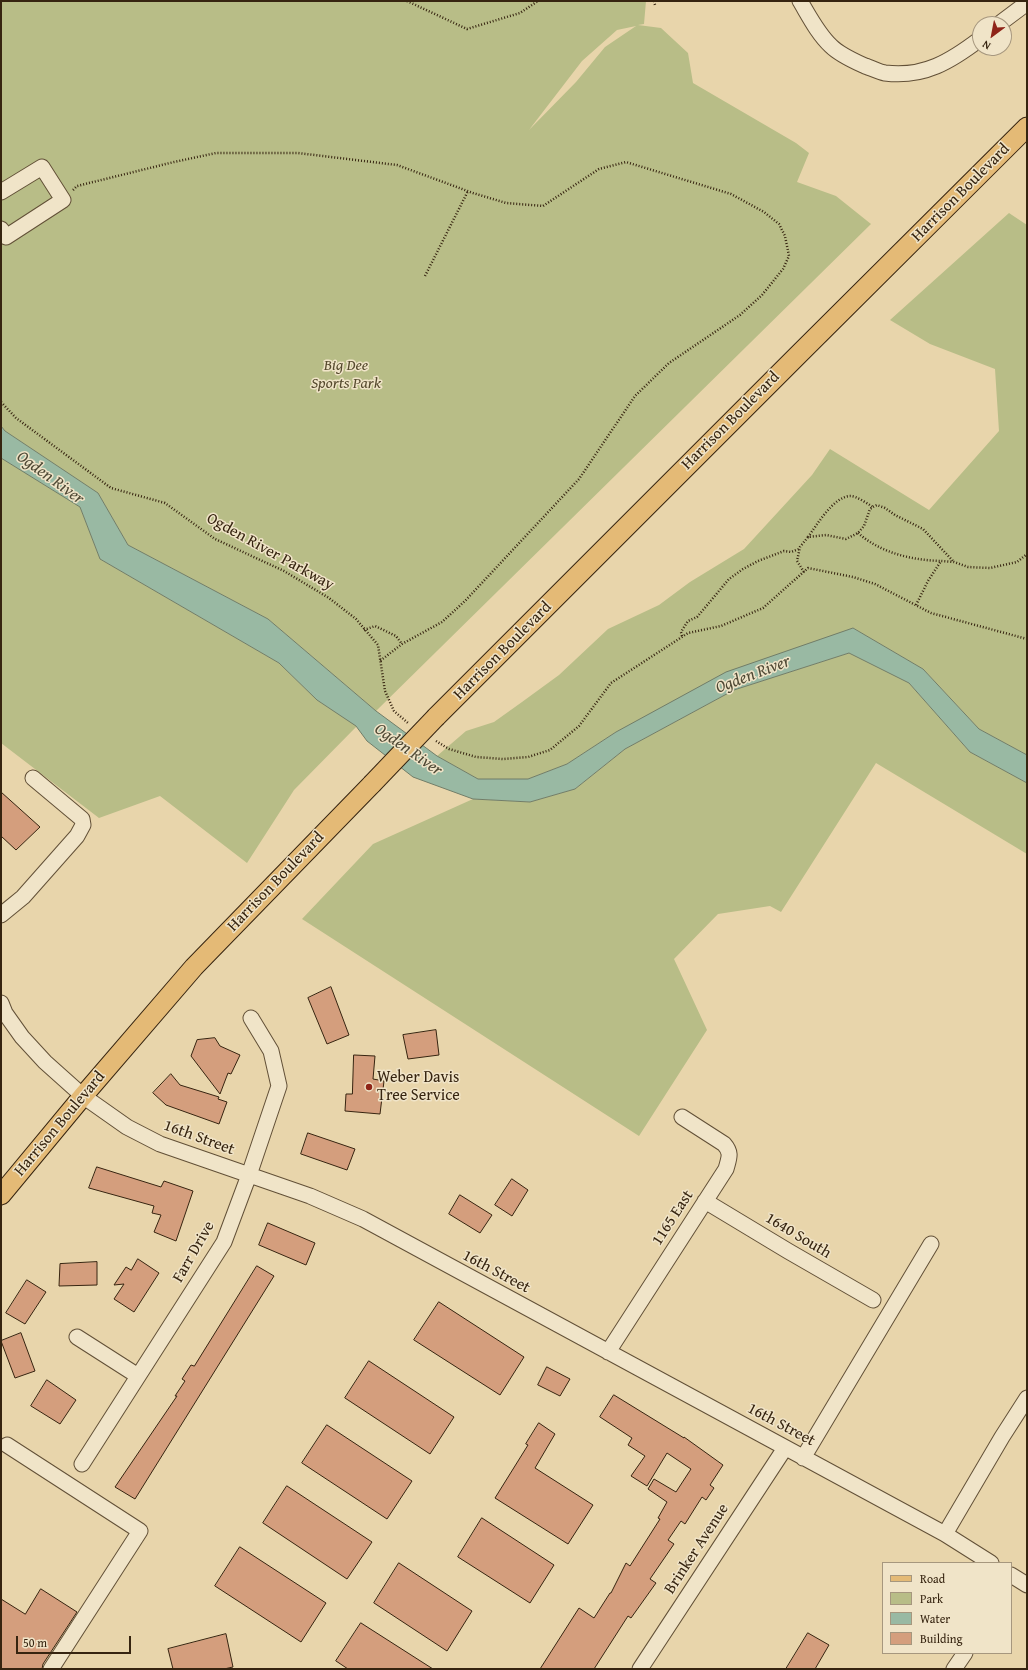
<!DOCTYPE html>
<style>
body{margin:0}
#map{position:relative;width:1028px;height:1670px;overflow:hidden;background:#e8d5ab;font-family:"Gentium Book Plus",serif}
canvas{display:block}
.frame{position:absolute;inset:0;border:2px solid #362410;pointer-events:none}
.legend{position:absolute;left:882px;top:1562px;width:130px;height:92px;box-sizing:border-box;background:#f0e4c8;border:1px solid #a6977e;margin:0;padding:5px 7px;list-style:none;font-size:12px;color:#362410}
.legend li{display:flex;align-items:center;gap:8px;height:20px}
.legend b{width:20px;border:1px solid #a6977e}
.north{position:absolute;left:972px;top:16px;width:40px;height:40px;box-sizing:border-box;background:#f0e4c8;border:1px solid #a6977e;border-radius:50%;rotate:212deg;font-size:11px;font-weight:700;line-height:16px;text-align:center;color:#362410}
.north::after{content:'';display:block;margin:auto;width:14px;height:18px;background:#8f2418;clip-path:polygon(50% 0,100% 100%,50% 72%,0 100%)}
.scale{position:absolute;left:16px;top:1636px;width:115px;height:18px;box-sizing:border-box;border:2px solid #362410;border-top:0;padding-left:5px;font-size:12px;line-height:14px;white-space:nowrap;color:#362410;-webkit-text-stroke:3px #f0e4c8;paint-order:stroke}
</style>
<div id="map">
<canvas width="1028" height="1670"></canvas>
<div class="frame"></div>
<ul class="legend">
<li><b style="height:5px;background:#e4ba76"></b>Road</li>
<li><b style="height:11px;background:#b8bd87"></b>Park</li>
<li><b style="height:11px;background:#99b9a3"></b>Water</li>
<li><b style="height:11px;background:#d49e7d"></b>Building</li>
</ul>
<div class="north">N</div>
<div class="scale">50 m</div>
</div>
<script>
const ctx = document.querySelector('canvas').getContext('2d');
ctx.lineJoin = 'round';
function fillPath(path, color) {
  ctx.fillStyle = color;
  ctx.fill(path, 'evenodd');
}
function stroke(path, color, width, dash) {
  ctx.strokeStyle = color;
  ctx.lineWidth = width;
  ctx.lineCap = dash ? 'butt' : 'round';
  ctx.setLineDash(dash || []);
  ctx.stroke(path);
}
function write(font, color, halo, rows, align = 'center') {
  ctx.font = font + ' "Gentium Book Plus",serif';
  ctx.lineWidth = 3;
  ctx.setLineDash([]);
  ctx.textBaseline = 'middle';
  ctx.strokeStyle = halo;
  ctx.fillStyle = color;
  for (const [text, x, y, turn = 0] of rows) {
    ctx.save();
    ctx.translate(x, y);
    ctx.rotate((+turn || 0) * Math.PI / 180);
    ctx.textAlign = isNaN(turn) ? turn : align;
    if (halo) ctx.strokeText(text, 0, 0);
    ctx.fillText(text, 0, 0);
    ctx.restore();
  }
}
fillPath(new Path2D(`
 M1 1H646L644 24 638 25 661 28 688 53 693 83 796 143 809 153 797 182 836 196 871 224 376 711 268 619 128 545 98 493 5 431 1 426ZM636 26 605 47 576 82 529 130 582 61 617 30Z
 M1009 213 1027 225V755L979 729 923 669 853 628 616 732 567 764 528 779H478L437 756 466 731 494 722 522 702 559 675 608 629 659 605 690 582 744 549 812 475 830 449 929 510 999 431 995 369 930 344 890 320Z
 M1 458 80 507 100 559 279 663 317 700 357 726 294 790 247 863 160 796 99 818 1 743Z
 M849 653 909 683 970 752 1027 783V854L876 763 781 912 770 906 718 914 674 959 707 1030 639 1136 302 919 373 844 473 799 530 802 575 789 625 749 734 690Z`), '#b8bd87');
const water = new Path2D(`
 M1 426 5 431 98 493 128 545 268 619 376 711 437 756 478 779H528L567 764 616 732 726 672 853 628 923 669 979 729 1027 755V783L970 752 909 683 849 653 734 690 625 749 575 789 530 802 473 799 413 777 367 741 356 726 317 700 279 663 100 559 80 507 1 458Z`);
fillPath(water, '#99b9a3');
stroke(water, '#717d68', 1);
const building = new Path2D(`
 M1 792 40 827 16 850 1 836Z
 M331 987 349 1035 327 1044 308 998Z
 M436 1030 439 1055 408 1059 403 1035Z
 M215 1038 220 1046 240 1055 231 1074 228 1073 220 1094 191 1056 197 1040Z
 M354 1055 375 1056 373 1079 384 1081 380 1114 345 1111 346 1094H352Z
 M171 1074 180 1085 219 1097 218 1099 227 1102 219 1124 166 1105 153 1093Z
 M308 1133 355 1149 347 1170 301 1154Z
 M97 1167 161 1187 164 1181 193 1191 176 1241 154 1232 161 1215 152 1213 154 1206 89 1188Z
 M512 1179 528 1190 512 1216 495 1205Z
 M460 1195 492 1215 480 1233 449 1214Z
 M268 1223 315 1243 306 1265 259 1245Z
 M138 1259 159 1273 134 1312 114 1299 124 1284 114 1285 126 1267 131 1270Z
 M97 1262V1285L59 1286 60 1264Z
 M257 1266 274 1276 135 1499 115 1487 177 1396H175L185 1381 182 1379 191 1365 194 1366Z
 M27 1280 46 1292 25 1324 6 1313Z
 M439 1302 524 1357 500 1395 414 1340Z
 M21 1333 35 1371 15 1378 1 1341Z
 M369 1361 454 1417 430 1454 345 1398Z
 M547 1367 570 1379 560 1396 538 1385Z
 M47 1380 76 1400 60 1424 31 1406Z
 M614 1395 684 1438V1437L723 1465 710 1485 714 1488 706 1500 702 1497 685 1524 681 1521 668 1540 674 1544 650 1579 656 1583 631 1618 628 1616 594 1669H540L579 1608 594 1618 610 1593H611L626 1563 630 1566 660 1519 658 1518 667 1502 648 1489 654 1479 676 1492 691 1469 667 1453 647 1486 631 1476 645 1456 628 1445 632 1438 600 1417Z
 M539 1423 555 1434 535 1468 593 1505 568 1544 495 1498 528 1445 526 1444Z
 M327 1425 412 1481 387 1519 302 1463Z
 M287 1486 372 1542 347 1579 263 1523Z
 M482 1518 554 1565 530 1603 458 1557Z
 M240 1547 326 1603 301 1642 215 1586Z
 M399 1563 472 1611 447 1651 374 1603Z
 M41 1589 77 1612 43 1664 42 1669H1V1599L25 1614Z
 M361 1623 433 1669H348L336 1661Z
 M808 1633 829 1645 815 1669H786Z
 M226 1634 233 1667 224 1669H173L168 1649Z`);
fillPath(building, '#d49e7d');
stroke(building, '#362410', 1);
const minor = new Path2D(`
 M800 1C809 16 818 34 831 46 840 55 854 61 865 66 872 68 879 72 885 73 924 78 951 61 980 39
 M999 24 1027 3
 M1 192 42 167 63 200 6 237 1 229
 M1 915 23 897 77 836 83 825 82 819 33 778
 M1 1003 5 1013 22 1037 45 1062 83 1096 127 1127 160 1144 310 1196 363 1219 945 1534 991 1563
 M705 1201 788 1251 873 1300
 M77 1337 138 1376
 M608 1352 726 1169C729 1158 732 1153 724 1144L682 1117
 M7 1445 140 1531 51 1669
 M803 1458 931 1244
 M82 1464 224 1242 249 1175 279 1086 271 1051 251 1018
 M945 1534 1002 1437 1027 1398
 M1011 1575 1027 1585
 M640 1669 785 1448
 M954 1669 965 1653`);
const major = new Path2D(`
 M436 717 798 355 1027 127
 M1 1195 83 1096 194 967 372 784`);
stroke(minor, '#625037', 17);
stroke(major, '#362410', 21);
stroke(new Path2D(`
 M407 1 467 29 520 13 538 1
 M654 1 655 5
 M73 190 77 186 174 162 216 153H298L397 165 473 193 506 203 543 206 599 169 626 162 731 194 764 212 779 224 785 236 789 256 783 269 762 295 740 315 669 363 635 396 579 479 465 601 442 622 402 644 380 661
 M425 276 468 191
 M1 402 16 418 111 488 165 503 215 539 284 571 329 598 356 619 378 645 385 691 394 711 408 723
 M858 533C881 553 911 560 941 561
 M808 537C817 525 833 497 850 496 857 496 866 503 873 507
 M804 572 797 561 800 547 808 537 826 535 846 539 858 533 864 526 870 509 873 507 877 505 885 508 895 515 923 529 954 562
 M916 605 928 581 941 561 954 562 968 567 990 568 1017 562 1027 554
 M364 630 375 626 396 636 402 644
 M682 636 681 632 688 621 697 617 703 610 729 579 743 569 758 561 784 551 791 552 799 549
 M436 741 449 749 476 757 503 759 528 757 550 750 579 726 611 683 688 633 721 626 763 608 808 568 853 577 875 584 931 613 1027 639`), '#362410', 2.5, [1, 2]);
stroke(minor, '#f0e4c8', 15);
stroke(major, '#e4ba76', 19);
const majorBridge = new Path2D(`
 M372 784 436 717`);
stroke(majorBridge, '#362410', 21, []);
stroke(majorBridge, '#e4ba76', 19);
for (const [x, y, r, color] of [
 [369,1087,4,"#8f2418"]
]) {
  const dot = new Path2D();
  dot.arc(x, y, r, 0, 2 * Math.PI);
  ctx.fillStyle = color;
  ctx.fill(dot);
  stroke(dot, '#f0e4c8', 1.5);
}
write('16px', '#362410', '#f0e4c8', [
 ["Harrison Boulevard",961,193,-45],
 ["Harrison Boulevard",731,421,-45],
 ["Ogden River Parkway",270,552,29],
 ["Harrison Boulevard",503,651,-45],
 ["Harrison Boulevard",276,882,-46],
 ["Harrison Boulevard",60,1124,-50],
 ["16th Street",199,1138,20],
 ["1165 East",673,1218,-57],
 ["1640 South",798,1236,31],
 ["Farr Drive",194,1252,-60],
 ["16th Street",496,1272,28],
 ["16th Street",781,1425,28],
 ["Brinker Avenue",697,1549,-57]
]);
write('italic 16px', '#564a2e', '#f0e4c8', [
 ["Big Dee",346,366],
 ["Sports Park",346,384]
]);
write('16px', '#362410', '#f0e4c8', [
 ["Weber Davis",377,1078],
 ["Tree Service",377,1096]
], 'left');
write('italic 17px', '#4f4935', '#f0e4c8', [
 ["Ogden River",50,478,36],
 ["Ogden River",753,675,-21],
 ["Ogden River",408,750,35]
]);
</script>
